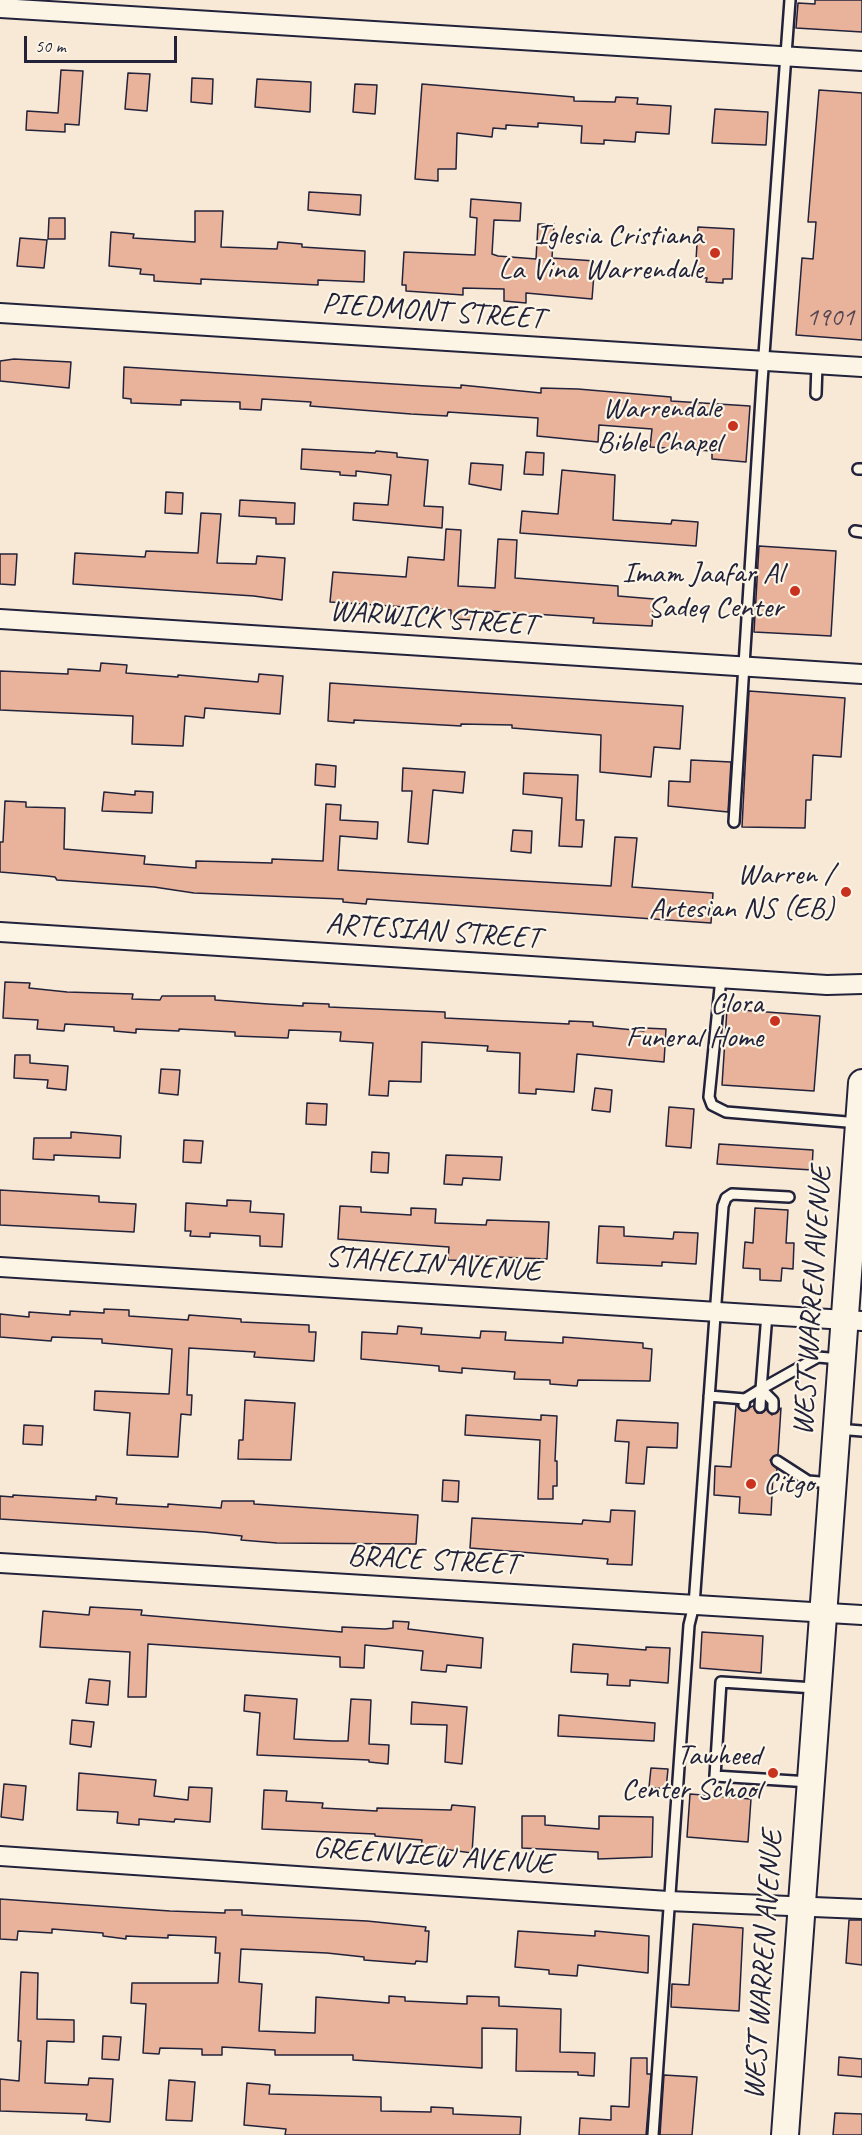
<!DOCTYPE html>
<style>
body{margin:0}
#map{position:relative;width:862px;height:2135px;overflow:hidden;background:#f8e8d6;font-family:Caveat,sans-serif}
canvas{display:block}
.scale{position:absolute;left:24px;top:36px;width:153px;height:27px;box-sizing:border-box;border:3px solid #22223b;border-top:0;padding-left:8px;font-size:18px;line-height:21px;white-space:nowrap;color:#22223b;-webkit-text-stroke:4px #fcf5e5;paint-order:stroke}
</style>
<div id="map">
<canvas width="862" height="2135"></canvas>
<div class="scale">50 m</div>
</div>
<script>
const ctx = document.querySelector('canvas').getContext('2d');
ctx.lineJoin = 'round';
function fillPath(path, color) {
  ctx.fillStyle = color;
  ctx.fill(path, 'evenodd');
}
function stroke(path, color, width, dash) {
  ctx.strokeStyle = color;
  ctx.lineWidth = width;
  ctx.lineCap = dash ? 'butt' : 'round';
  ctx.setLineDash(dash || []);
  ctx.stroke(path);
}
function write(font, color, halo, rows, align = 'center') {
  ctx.font = font + ' Caveat,sans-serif';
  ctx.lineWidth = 4.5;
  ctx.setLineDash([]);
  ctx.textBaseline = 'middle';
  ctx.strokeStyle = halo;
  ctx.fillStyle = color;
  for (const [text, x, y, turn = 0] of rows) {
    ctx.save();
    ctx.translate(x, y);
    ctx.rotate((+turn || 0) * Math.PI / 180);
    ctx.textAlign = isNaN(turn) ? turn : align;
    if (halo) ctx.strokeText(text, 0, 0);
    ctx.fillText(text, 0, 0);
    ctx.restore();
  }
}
const building = new Path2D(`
 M815 0H862V32L796 28 798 3 815 4Z
 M61 70 83 71 79 125 65 124V132L26 130 27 111 58 113Z
 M128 73 150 74 147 111 125 109Z
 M192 78 213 79 212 104 191 102Z
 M257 79 311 82 310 112 255 107Z
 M355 84 377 85 375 114 353 112Z
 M422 84 574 97V101L615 102 616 97 638 98 637 104 671 106 669 134 636 132 635 142 604 140V144L581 143 582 126 538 123V127L506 125V129L493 128 492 137 457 133 456 169H438V181L415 179Z
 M819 90 862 93V340L796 335 802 258 813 259 816 222H808Z
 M715 109 768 112 766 145 712 143Z
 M309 192 361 195 360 215 308 210Z
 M471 199 521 203 520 221 494 220 492 254 498 256 536 259 538 224H554L552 258 595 261 592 299 526 293V303L504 301V289L463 288V295L406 291V285H402L404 252 475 255 477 218 470 217Z
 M195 211H223L221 247 277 249 278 242 302 244V247L365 251 364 282 318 280V285L201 279V284L154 281V275L140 274 141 269 109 266 111 232 134 234 133 238 195 242Z
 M49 218H65V239H48Z
 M698 227 734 229 732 279H723V283L706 282 707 278 695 277Z
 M20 238 47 240 44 268 17 266Z
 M14 359 71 362 69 388 0 381V361Z
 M124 367 426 386 461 388V385L541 393V388L578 389 671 397V401L750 406 746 462 712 459V451L650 447 652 429 599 425 598 442 537 436 538 418 448 412 447 416 411 414 310 406 311 402 262 399 261 410 240 409V402L181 400V405L131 403V399L123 398Z
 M302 449 375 453 376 451 397 453V457L428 460 424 506 443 507 442 528 353 520 354 503 388 505 391 475 356 471V476L340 475V472L301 469Z
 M526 452 544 453 543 475 524 474Z
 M471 463 503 465 501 490 469 484Z
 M562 470 615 475 613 520 671 524 672 520 698 522 696 546 520 533 522 511 558 514Z
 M166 492 183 493 182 514 165 513Z
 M240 500 295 503 294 524H276V518L239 516Z
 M201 513 221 514 217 563 256 564 257 556 285 558 282 600 254 596 73 584 75 553 145 557 146 551 198 553Z
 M446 529 461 530 458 586 495 588 498 539 517 540 515 578 618 586V596L654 599 652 626 593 623 594 618 474 610V620L451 619V610L330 602 333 572 406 577 408 557 444 560Z
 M759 546 836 551 831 636 754 632Z
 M0 554H17L15 585 0 584Z
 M101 663 127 665 126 673 178 677V675L258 682 259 674 283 676 280 714 205 708 204 718 185 716 183 746 132 744 133 716 0 710V671L68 674V669L100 671Z
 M330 683 683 706 680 749 654 747 651 777 600 772 601 735 512 728V725L461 724V726L354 720V723L328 721Z
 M749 691 845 698 841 757 813 755 811 800H806L805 828 742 827Z
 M691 760 731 762 728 812 668 806 669 781 690 782Z
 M316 764 336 766 335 787 315 785Z
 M403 768 465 772 463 793 433 790 428 844 408 842 412 791H402Z
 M524 773 578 775 576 820H584L582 847 559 846 562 798 523 794Z
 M135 791 153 792 152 813 102 811 104 792 135 795Z
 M5 801 26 802V807L65 808 64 849 145 856 144 864 196 868V861L272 863V859L323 861 326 804 341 805 340 820 378 822 377 839 340 836 338 870 611 886 615 837 637 838 632 887 713 893 711 923 367 899 366 904 343 902V899L194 893 154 887 57 880 55 877 47 876 0 872V842H3Z
 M513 830 532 831 531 853 511 851Z
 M5 982 30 983 29 988 67 992 133 994 132 999 160 1000 162 996H215V1000L268 1004 303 1006V1003L329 1004V1007L445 1012V1018L569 1024V1021L593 1022V1026L644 1031V1028L666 1029 664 1062 577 1054 574 1092 536 1089V1094L519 1093 520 1053 487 1051 488 1046 422 1042 421 1082 389 1081 388 1096 369 1095 373 1043 340 1041 341 1032 289 1030 288 1038 235 1036V1032L179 1029V1031L136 1029V1033L114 1031V1027L65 1024 64 1031 37 1029 38 1020 3 1018Z
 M727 1009 820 1016 814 1091 722 1085Z
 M15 1055H30V1063L68 1066 66 1090 47 1088 48 1080 14 1078Z
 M161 1069 180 1070 178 1095 159 1093Z
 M595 1088 612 1090 610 1112 592 1110Z
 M307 1103 327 1104 326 1125 306 1124Z
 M669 1107 694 1109 691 1148 666 1146Z
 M71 1132 121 1136 120 1158 54 1155V1160L33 1159 34 1138H71Z
 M184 1140 203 1141 201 1163 183 1162Z
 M719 1144 813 1150 812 1170 717 1164Z
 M372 1152 389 1153 388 1173 371 1172Z
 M446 1155 502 1157 500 1180 463 1178 462 1185 444 1184Z
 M0 1190 99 1196V1202L136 1204 134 1232 0 1225Z
 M227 1200 251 1201 250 1212 284 1214 282 1247 260 1246V1236L210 1233V1237L190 1236 191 1231H185L186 1203 227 1206Z
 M340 1206 361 1207V1212L411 1215V1208L436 1209 435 1223 486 1225 487 1220 549 1222 547 1259 474 1256 473 1261 448 1260 449 1247 338 1239Z
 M755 1208 788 1210 786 1243H794L793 1269 782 1268 781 1281 760 1280V1269L743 1268 745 1242 753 1243Z
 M599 1226 624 1227V1236L673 1239 674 1232 698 1233 696 1264 662 1262V1266L597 1263Z
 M104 1309 129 1310V1316L188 1320 189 1315 241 1319V1322L309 1325V1332H316L314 1361 254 1357 255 1352 189 1348 187 1395H192L191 1415 181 1414 178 1457 127 1455 130 1413 94 1410 95 1391 169 1394 172 1349 102 1343V1339L52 1337 51 1341 0 1337V1314L29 1317V1312L70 1315V1311L104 1313Z
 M398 1326 422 1328 421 1334 480 1338 481 1331 506 1332 505 1340 563 1343V1337L643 1343V1348L652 1349 650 1381 578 1380 577 1386 550 1384V1380L514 1379 515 1372 462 1368V1373L439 1371V1366L361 1359 362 1332 397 1334Z
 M245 1400 295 1403 291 1460 238 1459 239 1440H243Z
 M736 1405 742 1411 753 1406 757 1413H762L766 1409 772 1415 781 1408 778 1454 770 1460 777 1469 776 1475H773L771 1515 739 1513 740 1497 714 1495 715 1466 731 1467Z
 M466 1415 541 1420V1415L557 1416 555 1461H557V1486H553V1499H538L540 1440 465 1435Z
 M617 1420 678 1423 677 1448 647 1447 644 1484 626 1483 629 1442 615 1441Z
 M24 1425 43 1426 42 1445 23 1444Z
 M443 1480 459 1481 458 1502 442 1501Z
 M13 1495 96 1500V1496L117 1498 116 1504 168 1507V1504L221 1508 222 1501H254V1504L418 1515 416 1544 277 1543 241 1540 242 1536 204 1532 0 1519V1496L13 1497Z
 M611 1510 635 1511 632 1565 607 1564 608 1559 470 1548 472 1518 582 1524 583 1520 610 1522Z
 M90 1607 142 1610 141 1615 342 1632V1627L385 1629 393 1628V1621L409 1622 408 1629 483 1638 481 1668 447 1665 446 1672 421 1670 423 1651 365 1645 364 1668 340 1667V1657L148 1644 146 1697H128L130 1652 40 1647 43 1611 89 1615Z
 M702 1632 763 1636 761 1673 700 1668Z
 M573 1644 646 1650V1647L670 1648 668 1683 630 1680V1686L607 1685 608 1674 571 1672Z
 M89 1679 110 1681 108 1705 86 1703Z
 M245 1695 297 1699 294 1739 333 1741H348L351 1699 371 1700 369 1744 389 1745 388 1764 369 1762V1760L257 1755 260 1713 244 1711Z
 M412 1702 467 1707 462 1764 445 1762 447 1725 411 1724Z
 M559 1715 655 1723 654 1741 558 1736Z
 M72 1720 94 1722 91 1747 70 1744Z
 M651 1768 668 1769 666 1789 649 1787Z
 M79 1773 156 1780 154 1796 188 1800 189 1787 212 1788 210 1822 175 1819 174 1822 139 1819V1825L117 1823 118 1812 77 1810Z
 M4 1784 26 1786 23 1820 1 1817Z
 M264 1790 287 1791 286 1801 323 1803 322 1808 377 1811V1808L451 1810 452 1805 475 1807 472 1853 421 1846 422 1840 375 1836V1834L262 1829Z
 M690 1794 751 1799 748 1842 687 1837Z
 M522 1816H545V1825L599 1829V1816L653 1817 652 1857 598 1859V1852L522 1848Z
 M0 1899 170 1911 225 1913V1910H242V1915L367 1921 426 1927 425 1931H429L427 1962 416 1961 415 1964 364 1960V1957L327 1953 241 1949 239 1982 262 1984 259 2031 315 2033 316 1997 389 2003V1996L405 1997V2001L467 2004V1996L499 1997V2006L561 2009 560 2052 595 2053 594 2076 578 2075V2072L516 2071 517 2029 482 2028V2068L353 2060V2055H275V2050L222 2047V2055H202V2049L160 2048 159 2054 143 2053 146 2004 131 2003 132 1983H218L220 1953H215L216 1937 168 1935V1938L126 1936V1939L103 1936V1933L52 1929V1933L18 1931 17 1940 0 1939Z
 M849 1920H862V1965L846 1963Z
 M693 1924 743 1928 739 2011 671 2007 672 1984 689 1985Z
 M518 1931 595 1936V1931L649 1936 648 1973 578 1965 577 1976 549 1974V1970L515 1967Z
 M21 1972 38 1973 37 2019 74 2020V2042L47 2041 45 2083 88 2085 89 2078 113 2079 110 2122 86 2120 87 2114 0 2111V2079L19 2081 21 2041H18Z
 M103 2036 121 2037 119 2060 102 2059Z
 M839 2057 862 2059V2077L838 2075Z
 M631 2058H647V2074H651L646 2135H579L580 2118 611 2120V2106L629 2107Z
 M664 2075 697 2077 692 2135H660Z
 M169 2080 195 2082 192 2121 166 2120Z
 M247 2083 270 2085 269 2094 381 2097V2111L431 2112V2107L453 2108V2114L521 2117 520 2135H285L286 2129 244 2125Z
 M835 2113 862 2114V2135H833Z`);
fillPath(building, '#e8b39a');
stroke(building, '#22223b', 1.5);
const service = new Path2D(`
 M816 394 817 364
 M858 469H862
 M855 531 862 532
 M734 822 762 382 790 0
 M721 978 709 1097 712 1105 726 1112 859 1123
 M767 1314 761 1389 818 1357 840 1359
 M761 1389 773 1401V1408
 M709 1396 745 1399
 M744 1405 745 1399 761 1389
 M760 1407 761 1389
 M837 1429 862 1431
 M777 1461 808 1481 832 1483
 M810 1782 715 1776 721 1682 815 1688
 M653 2135 689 1625 694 1605 723 1206 726 1198 732 1194 789 1197`);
const minor = new Path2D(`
 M0 8 862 61
 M0 313 862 367
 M0 619 862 674
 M0 932 827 985 862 984
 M0 1267 862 1321
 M0 1563 862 1615
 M0 1856 668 1901 862 1909`);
const secondary = new Path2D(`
 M785 2135 862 1083`);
stroke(service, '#22223b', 14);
stroke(minor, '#22223b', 22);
stroke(secondary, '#22223b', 30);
stroke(service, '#fcf5e5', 9);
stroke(minor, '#fcf5e5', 18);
stroke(secondary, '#fcf5e5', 26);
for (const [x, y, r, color] of [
 [715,253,6,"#c8321e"],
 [733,426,6,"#c8321e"],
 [795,591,6,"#c8321e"],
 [846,892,6,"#c8321e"],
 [775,1021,6,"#c8321e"],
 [751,1484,6,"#c8321e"],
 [773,1773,6,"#c8321e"]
]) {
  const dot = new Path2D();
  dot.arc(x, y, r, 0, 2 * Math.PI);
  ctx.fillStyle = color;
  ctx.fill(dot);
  stroke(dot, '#fcf5e5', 2);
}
write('27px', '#544653', null, [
 ["1901",830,318]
]);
write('30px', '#22223b', '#fcf5e5', [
 ["Iglesia Cristiana",703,236],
 ["La Vina Warrendale",703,270],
 ["Warrendale",721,409],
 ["Bible Chapel",721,443],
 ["Imam Jaafar Al",783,574],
 ["Sadeq Center",783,608],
 ["Warren /",834,875],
 ["Artesian NS (EB)",834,909],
 ["Clora",763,1004],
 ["Funeral Home",763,1038],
 ["Citgo",763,1484,"left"],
 ["Tawheed",761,1756],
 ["Center School",761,1790]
], 'right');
write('30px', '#22223b', '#fcf5e5', [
 ["PIEDMONT STREET",433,312,4],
 ["WARWICK STREET",433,619,4],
 ["ARTESIAN STREET",433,932,4],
 ["STAHELIN AVENUE",433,1265,4],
 ["WEST WARREN AVENUE",813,1301,-86],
 ["BRACE STREET",433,1561,3],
 ["GREENVIEW AVENUE",433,1857,4],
 ["WEST WARREN AVENUE",764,1965,-86]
]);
</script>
